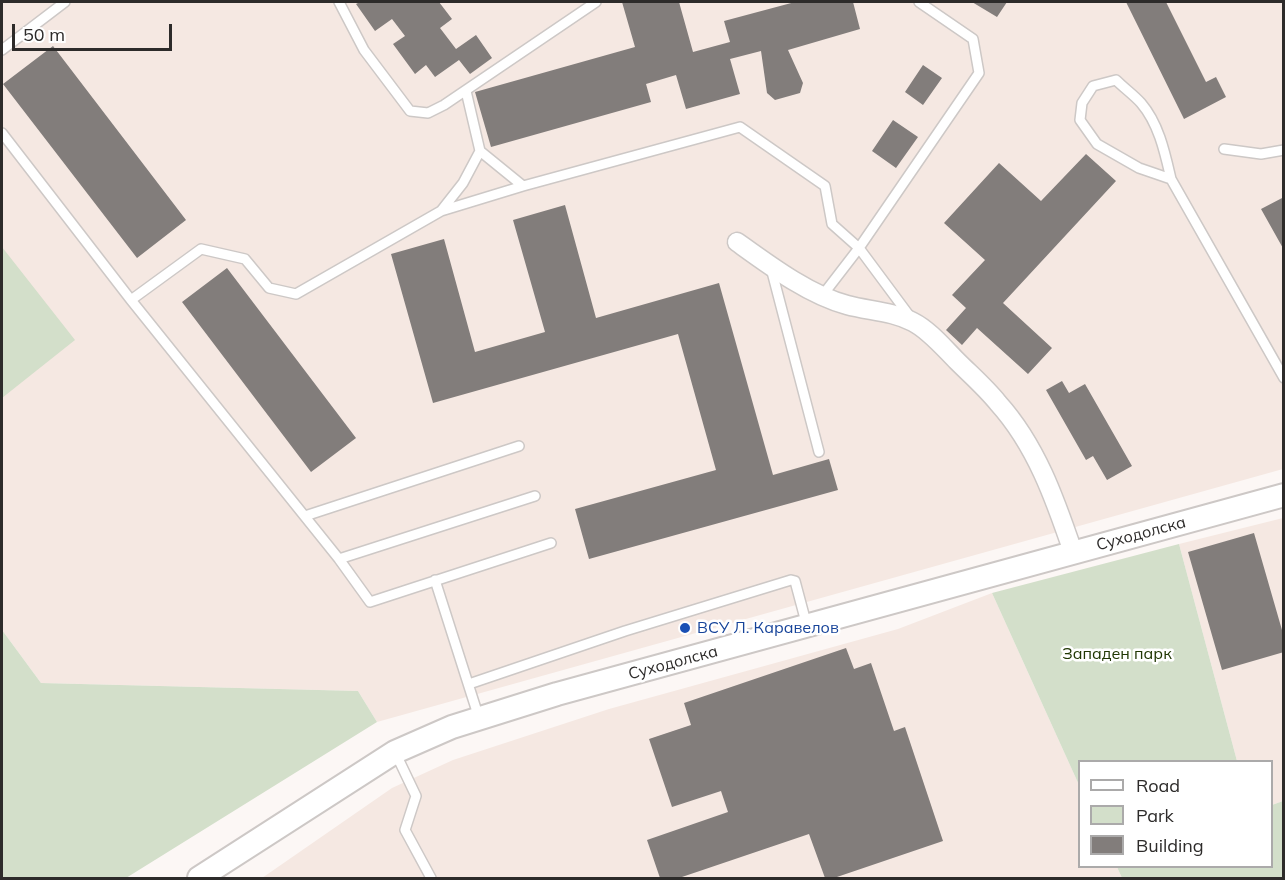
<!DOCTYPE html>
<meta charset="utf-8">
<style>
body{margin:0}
#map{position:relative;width:1285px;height:880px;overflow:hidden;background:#fcf7f5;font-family:Mulish,sans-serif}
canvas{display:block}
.frame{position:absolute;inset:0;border:3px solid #2d2b2a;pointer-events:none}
.legend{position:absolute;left:1078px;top:760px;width:195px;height:108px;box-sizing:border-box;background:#fff;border:2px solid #abaaaa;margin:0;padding:8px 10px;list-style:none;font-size:18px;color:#2d2b2a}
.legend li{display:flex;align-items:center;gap:12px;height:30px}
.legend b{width:30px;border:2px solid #abaaaa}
.scale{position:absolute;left:12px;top:24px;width:160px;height:27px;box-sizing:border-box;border:3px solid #2d2b2a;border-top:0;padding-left:8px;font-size:18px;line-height:21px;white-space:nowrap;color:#2d2b2a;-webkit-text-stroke:4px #fff;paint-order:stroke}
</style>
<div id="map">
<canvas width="1285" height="880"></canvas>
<div class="frame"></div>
<ul class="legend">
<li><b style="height:8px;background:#fff"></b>Road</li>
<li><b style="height:16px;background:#d3dfca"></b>Park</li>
<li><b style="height:16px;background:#827d7b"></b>Building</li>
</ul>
<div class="scale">50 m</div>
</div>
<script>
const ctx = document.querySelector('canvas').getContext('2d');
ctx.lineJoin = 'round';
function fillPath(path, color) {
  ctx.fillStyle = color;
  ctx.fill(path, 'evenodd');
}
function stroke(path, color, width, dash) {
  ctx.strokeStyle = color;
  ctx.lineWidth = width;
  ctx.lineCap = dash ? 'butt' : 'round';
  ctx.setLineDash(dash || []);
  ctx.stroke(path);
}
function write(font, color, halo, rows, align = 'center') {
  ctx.font = font + ' Mulish,sans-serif';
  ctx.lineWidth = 5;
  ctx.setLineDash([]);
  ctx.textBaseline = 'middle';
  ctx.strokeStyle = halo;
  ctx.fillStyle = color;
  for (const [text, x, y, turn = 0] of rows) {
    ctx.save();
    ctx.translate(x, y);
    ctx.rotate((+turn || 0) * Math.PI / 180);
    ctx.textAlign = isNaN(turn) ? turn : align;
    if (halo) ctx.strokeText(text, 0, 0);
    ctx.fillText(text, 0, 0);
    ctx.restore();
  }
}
fillPath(new Path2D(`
 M2 2H1283V469L377 722 358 691 41 683 2 630Z
 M1283 518V801L1272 805V762L1237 761 1179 544Z
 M992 593 1079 785 1080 866 1117 867 1122 878H262L392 788 453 760 609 709 898 629Z`), '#f5e8e2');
fillPath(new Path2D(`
 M2 247 75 340 2 398Z
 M1179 544 1237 761 1080 762 1079 785 992 593Z
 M2 630 41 683 358 691 377 722 126 878H2Z
 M1283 801V878H1122L1117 867 1272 866V805Z`), '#d3dfca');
fillPath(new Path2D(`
 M360 2H439L452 19 440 28 456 49 476 35 492 58 470 74 459 60 435 77 426 65 415 74 393 44 405 36 392 19 375 31 356 4Z
 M622 2H679L693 52 730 42 724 21 795 2H853L860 29 788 50 803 83 800 93 775 100 767 93 761 51 730 59 740 94 686 109 676 75 646 84 651 102 491 147 475 92 635 47Z
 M972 2H1007L997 17Z
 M1126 2H1166L1206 82 1216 77 1226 97 1184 119Z
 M53 46 186 220 137 258 3 84Z
 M923 65 942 78 923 105 905 92Z
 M893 120 918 137 896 168 872 151Z
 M1086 154 1116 181 1003 303 1052 348 1028 374 977 328 962 345 946 330 966 308 952 295 985 260 944 223 999 163 1041 201Z
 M1284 197V250L1261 209Z
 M565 205 596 318 719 283 773 475 829 459 838 490 589 559 575 509 716 470 678 334 433 403 391 254 444 239 475 352 545 332 513 220Z
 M227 268 356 438 311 472 182 302Z
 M1062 381 1069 393 1085 384 1132 466 1107 480 1093 456 1086 460 1046 390Z
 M1254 533 1284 637V652L1222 670 1188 552Z
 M846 648 854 669 871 663 894 731 905 727 943 841 834 878H825L809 834 679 878H660L647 840 728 812 721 791 672 807 649 739 691 725 684 703Z`), '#827d7b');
const service = new Path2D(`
 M339 2 364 50 410 111 428 113 444 105 596 2
 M2 50 65 2
 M2 133 131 300 339 559 535 496
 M1224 149 1261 154 1284 150
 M480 151 523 186
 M1171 179 1139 168 1097 144 1080 120 1082 103 1093 86 1116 80C1124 88 1134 95 1141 103 1159 124 1165 153 1171 179L1284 378
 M441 211 463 183 480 151 466 91
 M771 268 819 452
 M822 296 859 248 979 73 973 39 919 2
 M131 300 201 249 245 259 269 288 296 294 441 211 523 186 740 127 825 186 832 224 859 248 911 318
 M305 516 519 446
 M339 559 370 602 551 543
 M435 580 479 718
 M469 684 625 631 791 580 795 581 807 626
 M395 752 416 796 405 830 431 878`);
const minor = new Path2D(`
 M737 242C769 265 809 295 847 305 869 311 892 311 913 322 929 330 944 348 957 361 971 375 986 388 998 403 1036 445 1055 499 1073 552`);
const tertiary = new Path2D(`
 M199 878 395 752 452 727 557 694 1284 495`);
stroke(service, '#cdc8c6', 12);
stroke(minor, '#cdc8c6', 21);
stroke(tertiary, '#cdc8c6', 26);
stroke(service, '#fff', 9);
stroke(minor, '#fff', 18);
stroke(tertiary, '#fff', 22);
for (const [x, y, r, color] of [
 [685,628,6,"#1a4fb4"]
]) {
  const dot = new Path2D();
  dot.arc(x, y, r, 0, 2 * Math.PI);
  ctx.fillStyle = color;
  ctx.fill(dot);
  stroke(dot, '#fff', 2);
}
write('16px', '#2d2b2a', '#fff', [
 ["Суходолска",1141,534,-15],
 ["Суходолска",673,663,-15]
]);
write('16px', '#164399', '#fff', [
 ["ВСУ Л. Каравелов",697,628]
], 'left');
write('16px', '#203703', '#fff', [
 ["Западен парк",1117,654]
]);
</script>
